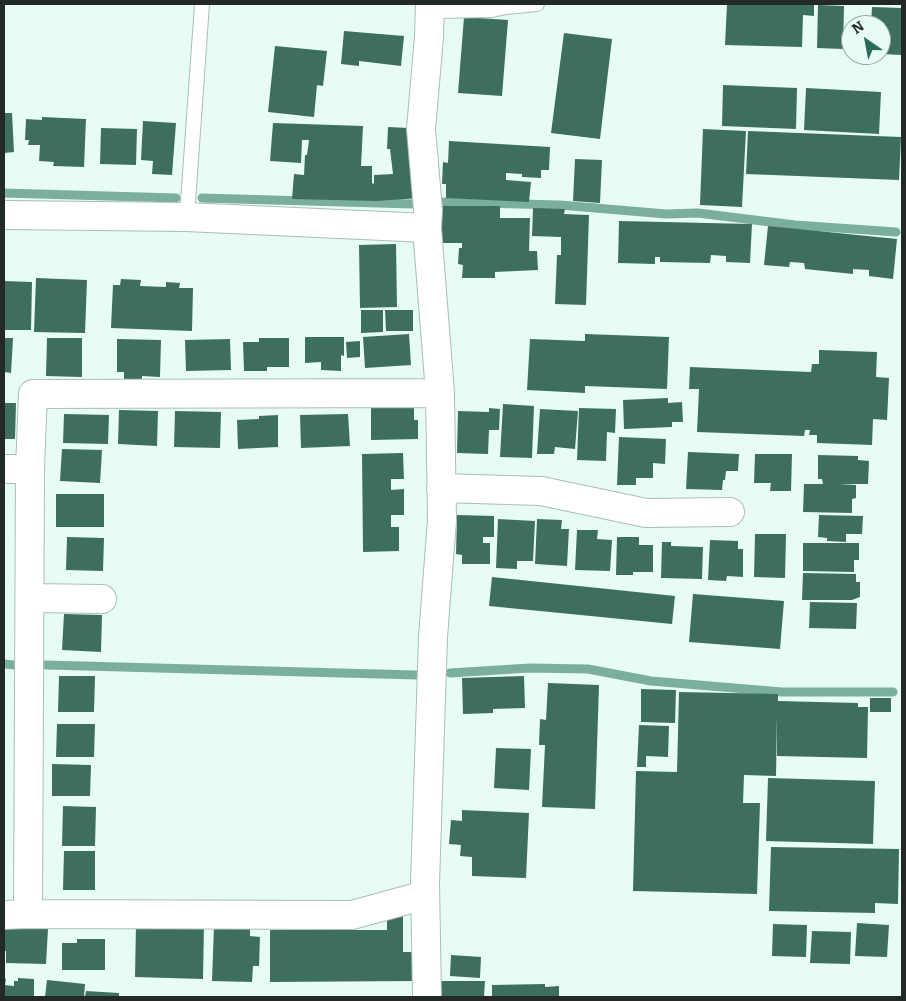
<!DOCTYPE html>
<style>
body{margin:0}
#map{position:relative;width:906px;height:1001px;overflow:hidden;background:#e7fcf5;font-family:Bitter,serif}
canvas{display:block}
.frame{position:absolute;inset:0;border:5px solid #222927;pointer-events:none}
.north{position:absolute;left:841px;top:15px;width:50px;height:50px;box-sizing:border-box;background:#e7fcf5;border:1px solid #98a8a3;border-radius:50%;rotate:327deg;font-size:14px;font-weight:700;line-height:20px;text-align:center;color:#222927}
.north::after{content:'';display:block;margin:auto;width:18px;height:22px;background:#2a6b5a;clip-path:polygon(50% 0,100% 100%,50% 72%,0 100%)}
</style>
<div id="map">
<canvas width="906" height="1001"></canvas>
<div class="frame"></div>
<div class="north">N</div>
</div>
<script>
const ctx = document.querySelector('canvas').getContext('2d');
ctx.lineJoin = 'round';
function stroke(path, color, width, dash) {
  ctx.strokeStyle = color;
  ctx.lineWidth = width;
  ctx.lineCap = dash ? 'butt' : 'round';
  ctx.setLineDash(dash || []);
  ctx.stroke(path);
}
function fillPath(path, color) {
  ctx.fillStyle = color;
  ctx.fill(path, 'evenodd');
}
stroke(new Path2D(`
 M4 193 176 198
 M202 198 413 204
 M439 202 560 205 666 214 698 213 795 225 896 232
 M4 664 14 665
 M46 665 416 675
 M450 673 530 668 588 669 651 681 782 692H893`), '#7cae9e', 9);
fillPath(new Path2D(`
 M727 4 814 5V16L803 15 802 47 725 45Z
 M818 5 844 6 843 49 817 48Z
 M872 7 902 8V55L881 54V25H871Z
 M464 17 508 20 502 96 458 93Z
 M344 31 404 36 401 66 359 61V66L341 64Z
 M564 33 612 39 600 139 551 133Z
 M275 46 327 51 323 86 317 85 314 117 268 112Z
 M723 85 797 88 796 129 722 126Z
 M806 88 881 92 879 134 804 130Z
 M4 113H12L14 152 4 153Z
 M42 117 86 119 84 167 53 166 54 162 39 161 40 145H28L29 140H25L26 119 42 120Z
 M143 121 176 123 172 175 152 174 153 161 141 160Z
 M273 123 363 126 361 166H372V183L374 184V175L393 174 390 149H387L388 127 409 128 408 146 414 145 420 198 376 201 292 199 294 174 304 175 305 155H307L309 140H302L301 163 270 161Z
 M101 128 137 129 136 165 100 164Z
 M703 129 746 131 742 207 700 205Z
 M748 131 901 137 899 180 746 174Z
 M449 141 550 147 549 170H541V178L522 177V174L506 173V180L531 182 529 202 446 198V184H442L443 162 448 163Z
 M575 159 602 160 600 203 573 201Z
 M438 206H500V218H530L529 251H537L538 270 495 272V278H462L463 265 458 264 459 248H462V243H439Z
 M533 208 565 209 564 214 589 215 586 305 555 304 557 255H561V237L532 236Z
 M619 221 752 224 750 263 726 262V256L711 255 710 263 660 262V257H655V264L618 263Z
 M768 226 897 239 893 279 869 276V270L853 269V274L805 269 804 263 790 262 789 267 764 265Z
 M396 244 397 307 360 308 359 245Z
 M36 278 87 280 85 333 34 332Z
 M121 279 141 280 140 286 166 287V282L180 283 179 288H193L192 331 111 328 113 285H120Z
 M4 281 32 282 31 330H4Z
 M361 310H383V332L361 333Z
 M385 310H413V331H386Z
 M409 334 411 365 365 368 363 337Z
 M585 334 669 337 667 389 585 386V393L527 390 530 339 585 341Z
 M305 337H344V356L341 355V371L321 370V362L305 363Z
 M4 338H13L11 373 4 372Z
 M47 338H82V377L46 376Z
 M259 338H289V367H267V371H244L243 342H259Z
 M117 339 161 340 160 377 142 376V380H124V372H117Z
 M230 339 231 370 186 371 185 340Z
 M360 341V357L347 358 346 342Z
 M819 350 877 352 876 377 889 378 887 420 873 419 872 445 817 443V435H809L810 430H805L804 436 697 432 699 389H689L690 367 811 372 812 364H819Z
 M668 398V403L682 402 683 422H672V427L624 429 623 400Z
 M4 403H16L15 439H4Z
 M503 404 534 406 532 458 500 457Z
 M414 407V420H418V439L371 440V408Z
 M489 408 500 409 499 430H489L488 454 457 453 458 411 489 412Z
 M579 408 616 409 615 433 607 432 606 461 577 460Z
 M540 409 578 411 575 449 555 447 554 454H537Z
 M119 410 158 411 157 446 118 444Z
 M175 411 221 412 220 448 174 447Z
 M64 414 109 415 108 444 63 443Z
 M348 414 350 446 301 448 300 415Z
 M278 415V447L238 449 237 420 259 419V416Z
 M619 437 666 439 665 464 653 463V478H636V485H617Z
 M62 449 102 450 100 483 60 481Z
 M688 452 739 454 738 471H726L725 480H723L722 490 686 489Z
 M403 453 404 479H391V490L404 489V515H391V527H399V551L363 552 362 454Z
 M755 454H792L791 491H770L771 483H754Z
 M818 455 858 456V460L869 461 868 484H839L856 485V498L852 499V513L803 512 804 484H823L822 479H818Z
 M56 494H104V527H56Z
 M457 515 494 516V537H483V543H490V564H462V555L456 554Z
 M819 515 863 516 862 534H846V542L827 541V538L818 537Z
 M498 519 535 521 533 561H517V569L496 568Z
 M537 519 562 520 561 529H569L567 566 535 564Z
 M577 530H598L597 539 612 540 610 571 575 570Z
 M755 534H786L785 578 754 577Z
 M67 537 104 538 103 571 66 570Z
 M617 537H639V545H653V572H633V575H616Z
 M710 540 738 541V549H743V577L727 576 726 581 708 580Z
 M662 542H671V546L703 547 702 579 661 578Z
 M803 543H859V560H854V572L803 571Z
 M803 573 856 574V582H860V597L852 600H802Z
 M492 577 675 596 672 624 489 606Z
 M693 594 784 601 780 649 689 642Z
 M810 602 857 603 856 629 809 628Z
 M64 614 102 615 101 652 62 650Z
 M59 676H95L94 712H58Z
 M524 676 525 708 493 709V713L463 714 462 678Z
 M548 683 599 685 595 809 542 807 545 745H539L540 719 546 720Z
 M641 689 676 690 675 723 641 722Z
 M679 692 778 694V701L858 703V707H868L867 758 777 756V715L776 776 744 775 743 803H760L757 894 633 891 636 771 677 772Z
 M870 698H891V712H870Z
 M57 724H95L94 757H56Z
 M639 725 669 726 668 757 646 756V767H637Z
 M496 748 531 749 529 790 494 788Z
 M52 764 91 765 90 796H52Z
 M768 778 875 781 873 844 766 841Z
 M63 806 96 807 95 846H62Z
 M462 810 529 813 526 878 472 876V857L460 856 461 845 449 844 451 820 462 821Z
 M771 847 899 849 898 904 875 903V913L769 911Z
 M64 851H95V890H63Z
 M387 916H403V952H415L414 981 270 982V930H387Z
 M857 923 889 925 887 957 855 956Z
 M136 924 204 925 203 979 135 977Z
 M773 924 807 925 806 957 772 956Z
 M214 926 250 927V936L260 937 259 966H253L252 982 212 981Z
 M4 928 48 929 46 964 6 963V951H4Z
 M812 931 851 932 850 964 810 963Z
 M77 939H105V970H62V943H77Z
 M451 955 481 957 480 978 450 976Z
 M4 978 6 979 5 985 14 986V981H18V978L34 979V997H4Z
 M47 980 85 984 84 997H45Z
 M437 981H485L484 997H437Z
 M545 984V987L559 986V997H492V985Z
 M86 991 119 993V997H85Z`), '#3e6e60');
const service = new Path2D(`
 M430 9 438 11 492 10 506 7 537 4
 M188 202 202 4`);
const minor = new Path2D(`
 M4 469H30L28 914
 M30 469 33 394 440 393
 M441 488 541 491 646 513 730 512
 M30 598 102 599
 M4 915 28 914 352 915 425 895
 M427 997 425 883 433 637 442 520 440 393 427 228 428 210 421 129 429 37 430 4`);
const tertiary = new Path2D(`
 M4 215 186 217 427 228`);
stroke(service, '#aabeb7', 16);
stroke(minor, '#aabeb7', 30);
stroke(tertiary, '#aabeb7', 30);
stroke(service, '#fff', 14);
stroke(minor, '#fff', 28);
stroke(tertiary, '#fff', 28);
</script>
